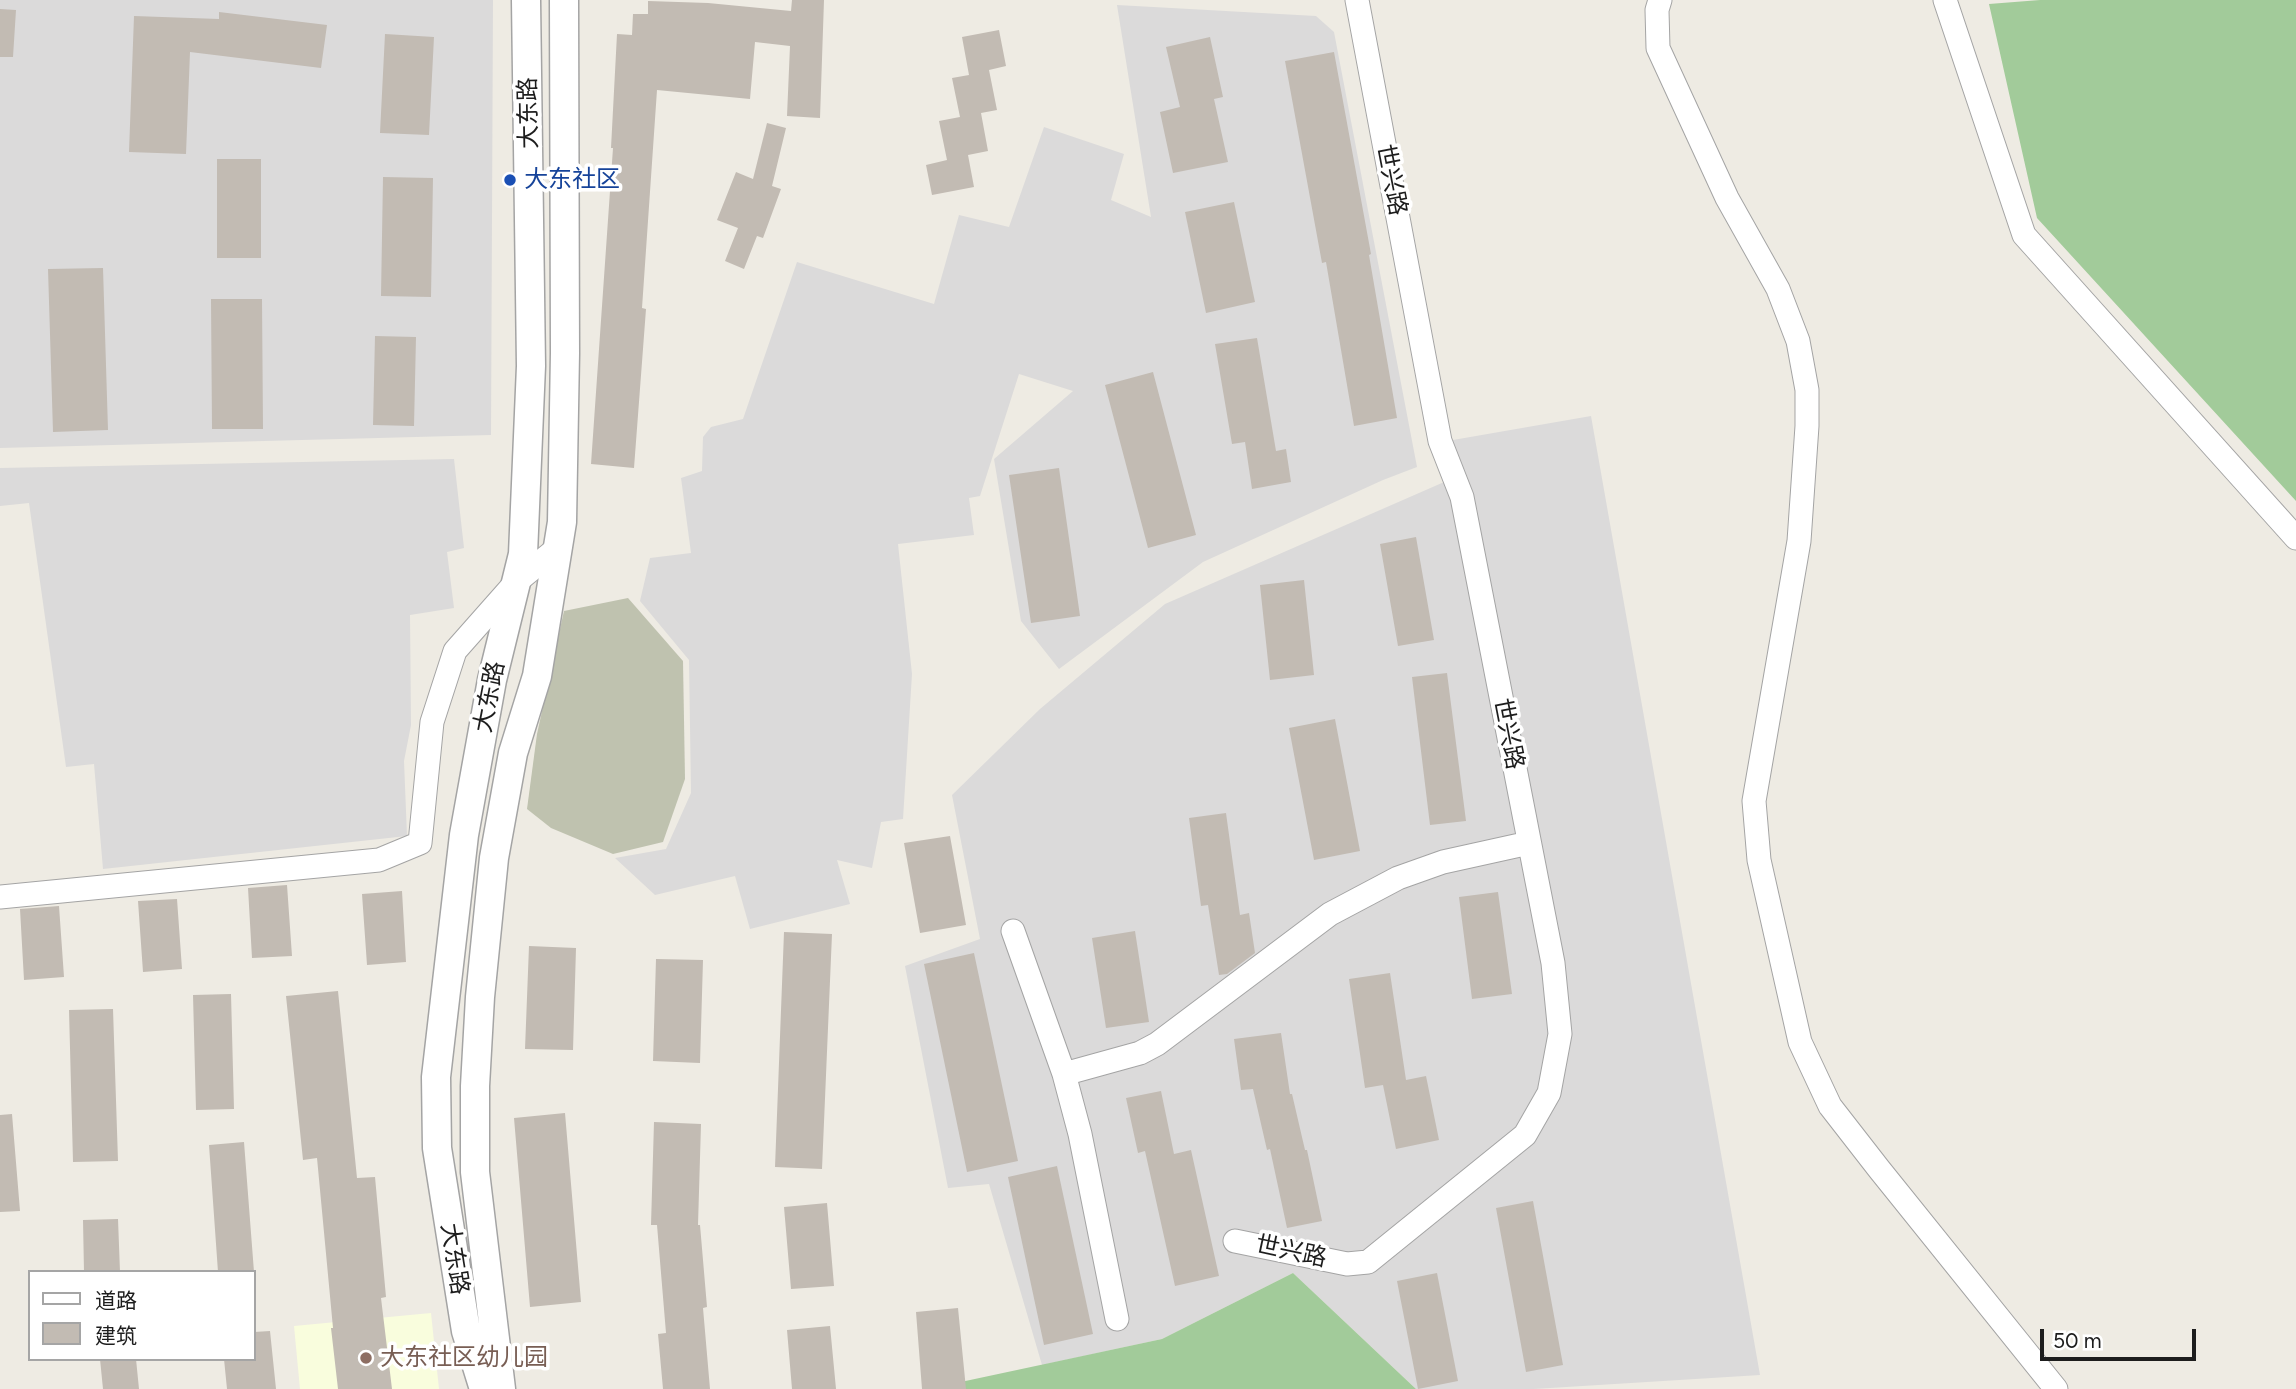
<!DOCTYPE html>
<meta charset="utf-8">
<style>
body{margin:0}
#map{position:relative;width:2296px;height:1389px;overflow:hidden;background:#eeebe3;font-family:Figtree,"Noto Sans SC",sans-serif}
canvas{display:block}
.legend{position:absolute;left:28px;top:1270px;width:228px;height:91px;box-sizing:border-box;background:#fff;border:2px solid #a5a5a5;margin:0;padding:9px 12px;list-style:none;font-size:21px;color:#1d1d1d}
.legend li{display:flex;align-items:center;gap:14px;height:35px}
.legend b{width:35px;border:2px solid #a5a5a5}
.scale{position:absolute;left:2040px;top:1329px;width:156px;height:32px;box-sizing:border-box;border:4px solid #1d1d1d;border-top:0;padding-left:9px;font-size:21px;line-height:24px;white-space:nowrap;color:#1d1d1d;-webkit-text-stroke:5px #fff;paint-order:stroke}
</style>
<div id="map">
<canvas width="2296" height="1389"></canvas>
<ul class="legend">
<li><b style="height:9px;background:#fff"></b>道路</li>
<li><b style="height:19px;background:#c2bbb3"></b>建筑</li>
</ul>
<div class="scale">50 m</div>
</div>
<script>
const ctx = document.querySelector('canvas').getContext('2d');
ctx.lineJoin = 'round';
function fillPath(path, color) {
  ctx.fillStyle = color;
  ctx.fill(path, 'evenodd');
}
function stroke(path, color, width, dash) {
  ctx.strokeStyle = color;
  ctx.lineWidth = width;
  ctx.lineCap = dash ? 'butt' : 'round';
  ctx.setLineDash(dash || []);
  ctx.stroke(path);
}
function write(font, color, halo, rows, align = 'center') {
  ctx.font = font + ' Figtree,"Noto Sans SC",sans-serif';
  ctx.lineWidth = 7;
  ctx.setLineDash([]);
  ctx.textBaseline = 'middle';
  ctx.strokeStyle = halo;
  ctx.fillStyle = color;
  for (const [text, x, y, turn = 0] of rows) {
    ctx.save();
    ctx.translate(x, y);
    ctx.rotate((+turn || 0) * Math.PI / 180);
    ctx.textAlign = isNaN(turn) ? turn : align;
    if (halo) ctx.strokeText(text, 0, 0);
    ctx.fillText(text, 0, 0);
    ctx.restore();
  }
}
fillPath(new Path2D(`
 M0 0H493L491 435 0 448Z
 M1117 5 1316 16 1334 32 1417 467 1383 480 1203 562 1059 669 1021 621 994 459 1073 391 1019 374 980 496 969 498 974 535 898 544 912 674 903 819 881 822 872 868 837 860 850 904 750 929 735 876 655 895 615 858 666 849 691 793 689 660 640 601 650 558 691 553 681 478 702 471 703 437 711 427 743 419 797 262 934 304 959 215 1009 227 1044 127 1124 154 1111 200 1151 217Z
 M1591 416 1760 1375 1534 1389H1416L1293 1273 1162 1339 1042 1365 989 1184 948 1188 905 966 980 939 952 795 1040 709 1165 604 1451 479 1453 440Z
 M454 459 464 548 447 552 454 608 410 615 411 725 404 761 407 836 103 869 94 764 66 767 29 503 0 506V468Z`), '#dbdada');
fillPath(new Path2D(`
 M431 1313 439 1389H300L294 1326Z`), '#f9fddd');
fillPath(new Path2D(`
 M628 598 683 661 685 779 663 842 613 854 551 828 527 809 537 734 564 611Z`), '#bfc2af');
fillPath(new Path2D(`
 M2040 0H2296V501L2037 218 1989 4Z
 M1293 1273 1416 1389H928L1162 1339Z`), '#a2cb9a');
fillPath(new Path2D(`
 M792 0H824L820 118 787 116 790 46 755 42 750 99 657 90 642 308 646 309 634 468 591 464 613 148H611L617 34 632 35 633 14H648V1L708 3 791 11Z
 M0 9 16 10 13 57H0Z
 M219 12 327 25 321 68 190 52 186 154 129 152 134 16 219 19Z
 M999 30 1006 66 989 70 997 110 981 113 988 151 968 155 974 187 932 195 926 165 947 160 939 121 960 117 952 78 969 75 962 37Z
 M385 34 434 37 429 135 380 133Z
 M1210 37 1223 97 1214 99 1228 162 1173 173 1160 112 1180 107 1166 47Z
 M1334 52 1371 254 1369 255 1397 418 1354 426 1326 262 1322 263 1285 61Z
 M767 123 786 128 772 186 781 189 763 238 757 236 744 269 725 261 738 228 717 220 736 172 753 179Z
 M217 159H261V258H217Z
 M383 177 433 178 431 297 381 296Z
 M1234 202 1255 302 1206 313 1185 212Z
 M103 268 108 430 53 432 48 269Z
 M211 299H262L263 429H212Z
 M375 336 416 337 414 426 373 425Z
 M1257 338 1276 451 1286 449 1291 482 1252 489 1245 442 1232 444 1215 344Z
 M1153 372 1196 535 1148 548 1105 385Z
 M1059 468 1080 616 1031 623 1009 475Z
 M1416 537 1434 640 1398 646 1380 544Z
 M1304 580 1314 675 1270 680 1260 585Z
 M1447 673 1466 821 1430 825 1412 677Z
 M1335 719 1360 851 1314 860 1289 728Z
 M1226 813 1240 915 1249 913 1255 953 1227 974 1219 975 1208 905 1201 906 1189 818Z
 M950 836 966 925 920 933 904 843Z
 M287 885 292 956 252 958 248 888Z
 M402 891 406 962 367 965 362 894Z
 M1498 892 1512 994 1472 999 1459 897Z
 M177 899 182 969 143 972 138 901Z
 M59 906 64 977 24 980 20 909Z
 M1135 931 1149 1022 1106 1028 1092 938Z
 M784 932 832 934 822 1169 775 1167Z
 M529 946 576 948 573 1050 525 1049Z
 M974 953 1018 1161 967 1172 924 964Z
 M656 959 703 960 700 1063 653 1061Z
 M1390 973 1406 1080 1426 1076 1439 1140 1396 1149 1383 1085 1365 1088 1349 979Z
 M338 991 357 1178 375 1177 386 1297 381 1298 392 1389H338L331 1328H333L317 1158 303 1160 286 996Z
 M231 994 234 1109 196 1110 193 995Z
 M113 1009 118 1161 73 1162 69 1010Z
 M1281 1033 1290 1094H1292L1305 1150H1307L1322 1221 1287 1228 1270 1149 1267 1150 1253 1089 1241 1090 1234 1039Z
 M1161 1091 1174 1154 1191 1150 1219 1276 1175 1286 1145 1151 1138 1153 1126 1098Z
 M565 1113 581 1302 530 1307 514 1118Z
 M12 1114 20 1211 0 1212V1115Z
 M654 1122 701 1124 698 1225H700L707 1307 703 1308 710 1389H663L658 1334 666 1333 657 1225H651Z
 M244 1142 254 1272H218L209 1145Z
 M1057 1166 1093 1334 1044 1345 1008 1177Z
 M1533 1201 1563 1365 1526 1372 1496 1208Z
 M827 1203 834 1286 791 1289 784 1207Z
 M118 1219 120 1272H84L83 1220Z
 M1437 1273 1458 1381 1418 1389 1397 1281Z
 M958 1308 966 1389H922L916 1312Z
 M830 1326 836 1389H792L787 1330Z
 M270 1331 276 1389H227L224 1359H254V1332Z
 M100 1359H136L139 1389H103Z`), '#c2bbb3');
const minor = new Path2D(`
 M1660 0 1657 10 1658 48 1727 198 1778 289 1798 341 1807 390V426L1799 541 1754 801 1759 860 1800 1042 1830 1106 1879 1169 2056 1389
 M1945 0 2024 235 2296 538
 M0 897 379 860 420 843 432 722 455 651 516 582 560 546
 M1013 931 1064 1074 1080 1134 1117 1319
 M1064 1074 1140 1053 1157 1044 1330 914 1398 878 1443 862 1529 843
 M1235 1241 1347 1264 1368 1262 1525 1135 1549 1093 1560 1034 1553 963 1462 497 1440 441 1357 0`);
const tertiary = new Path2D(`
 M484 1389 466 1331 437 1148 436 1077 464 835 492 680 523 554 531 366 526 0
 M501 1389 475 1172V1086L480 997 494 858 513 753 537 676 562 522 565 353 564 0`);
stroke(minor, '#a4a4a4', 25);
stroke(tertiary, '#a4a4a4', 31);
stroke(minor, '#fff', 23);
stroke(tertiary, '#fff', 28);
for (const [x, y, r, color] of [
 [510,180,7,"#1a4fb4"],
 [366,1358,7,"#8d6e63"]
]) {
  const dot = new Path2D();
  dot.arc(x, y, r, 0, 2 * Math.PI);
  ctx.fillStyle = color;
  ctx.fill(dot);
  stroke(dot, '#fff', 2.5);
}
write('24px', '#1d1d1d', '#fff', [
 ["大东路",529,113,-91],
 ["世兴路",1391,180,79],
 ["大东路",490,697,-79],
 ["世兴路",1508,734,79],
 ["世兴路",1291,1252,12],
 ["大东路",454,1259,81]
]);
write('24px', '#164399', '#fff', [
 ["大东社区",524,180]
], 'left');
write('24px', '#785e54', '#fff', [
 ["大东社区幼儿园",380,1358]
], 'left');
</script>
